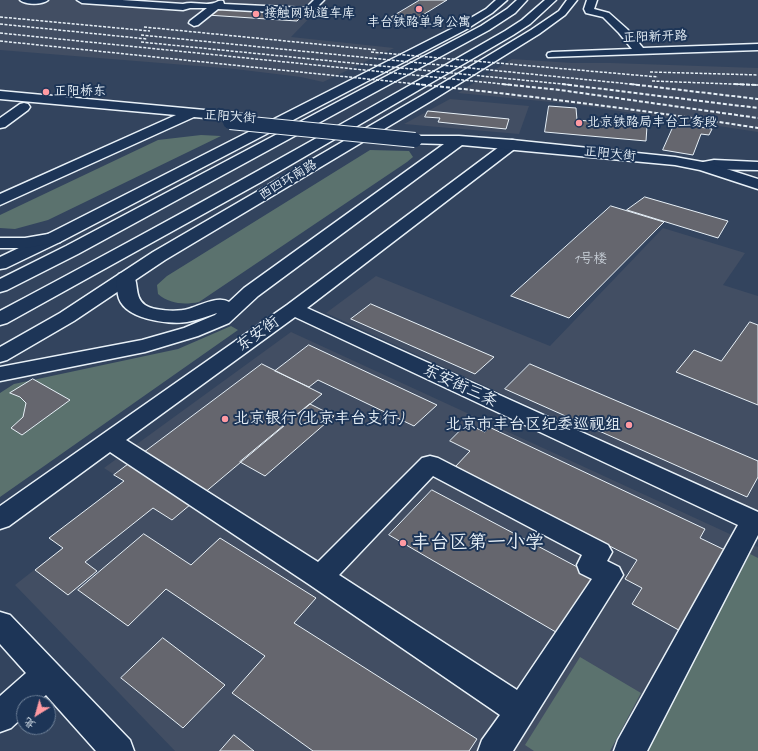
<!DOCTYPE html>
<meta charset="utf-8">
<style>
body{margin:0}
#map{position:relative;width:758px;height:751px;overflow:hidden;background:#33445e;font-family:Caveat,"LXGW WenKai TC",sans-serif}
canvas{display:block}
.north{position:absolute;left:16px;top:695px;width:40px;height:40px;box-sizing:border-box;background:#1d3557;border:1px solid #6e8097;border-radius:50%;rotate:217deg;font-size:11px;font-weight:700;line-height:16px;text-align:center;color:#e8f1f8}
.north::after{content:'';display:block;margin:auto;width:14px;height:18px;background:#ff9aa2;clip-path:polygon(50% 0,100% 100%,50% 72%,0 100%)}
</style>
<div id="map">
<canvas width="758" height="751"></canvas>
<div class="north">北</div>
</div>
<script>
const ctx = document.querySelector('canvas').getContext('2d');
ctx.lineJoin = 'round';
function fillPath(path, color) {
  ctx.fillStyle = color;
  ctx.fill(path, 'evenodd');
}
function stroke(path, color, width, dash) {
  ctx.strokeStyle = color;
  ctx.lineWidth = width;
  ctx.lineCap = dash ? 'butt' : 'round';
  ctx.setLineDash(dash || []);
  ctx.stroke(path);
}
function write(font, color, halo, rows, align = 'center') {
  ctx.font = font + ' Caveat,"LXGW WenKai TC",sans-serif';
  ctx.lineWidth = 4;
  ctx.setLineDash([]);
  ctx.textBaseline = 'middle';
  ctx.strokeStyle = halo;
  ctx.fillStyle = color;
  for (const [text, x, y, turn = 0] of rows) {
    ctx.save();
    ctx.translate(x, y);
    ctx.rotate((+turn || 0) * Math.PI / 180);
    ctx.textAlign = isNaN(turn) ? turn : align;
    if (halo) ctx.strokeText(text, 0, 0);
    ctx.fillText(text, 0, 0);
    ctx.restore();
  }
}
fillPath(new Path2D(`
 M0 0H327L291 37 394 48 323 82 301 77 235 69 0 50Z
 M512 59 572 63H611L758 68V132L572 104 458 93Z
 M450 99 529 106 519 134 404 124Z
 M663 228 745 253 723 285 758 296V511L326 313 376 276 550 346Z
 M291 332 758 547V751H175L15 585 62 548 49 538 124 481 104 468Z`), '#424e63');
fillPath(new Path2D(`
 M201 135 221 136 48 220 15 229 0 228V215L158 140Z
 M370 150 409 151 413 157 407 162 199 302C184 305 170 304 158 294L157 285 167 276Z
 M231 326 238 330 0 497V393L14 384 178 349Z
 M750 554 758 558V751H644Z
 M580 657 641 693 610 751H534L525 745Z`), '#5b726e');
const building = new Path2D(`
 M420 0H447L413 21 390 18Z
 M217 7 305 13 297 21 207 15Z
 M549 106 576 108 577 120 647 126 646 141 545 132Z
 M428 111 509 119 506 129 438 122 440 118 425 117Z
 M675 123 712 129 709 135 701 134 693 155 663 150Z
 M645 197 728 221 718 238 627 210Z
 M611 206 664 222 569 318 511 296Z
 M371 304 494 357 475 374 351 319Z
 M750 322 758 325V405L676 372 694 350 721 361Z
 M309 345 437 405 414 426 318 380 309 387 275 371Z
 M262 364 322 394 172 520 153 508 85 562 97 571 68 595 35 570 63 548 49 538 124 481 114 475Z
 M530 364 758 461V477L747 497 505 389Z
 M33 379 70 400 22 435 11 428 23 417 26 403 20 397 10 393Z
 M310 404 334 416 265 476 240 462Z
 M467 424 485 432 489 427 705 529 700 538 727 551 684 633 632 604 642 588 625 579 637 560 455 467 470 451 450 441Z
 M432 490 598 578 561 635 389 535Z
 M144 534 191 565 220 538 316 598 294 623 477 739 469 751H313L232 693 265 656 166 589 128 626 78 590Z
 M163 638 225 685 183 728 121 678Z
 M234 735 254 751H220Z`);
fillPath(building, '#65666e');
stroke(building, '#e8f1f8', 1);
const minor = new Path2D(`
 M20 0H48C42 5 26 5 20 0Z
 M77 0H122L183 4C193 1 205 6 214 3 218 2 218 0 223 1L224 4 306 8 314 0H324L311 13 308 14 218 9 198 25 194 26 189 23 190 21 207 8H190L183 10 82 3Z
 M496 0H507L492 13 465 30 60 242 6 268 0 269V257L48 234 457 26 486 9Z
 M567 0H577L565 15 539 34 431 101 165 260 74 321 7 360 0 362V347L60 313 153 252 423 95 531 30 559 11Z
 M587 0H597L594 9 609 13 627 29 643 48 758 44V50L548 57 547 55 548 53 552 52 632 49 619 33 603 17 586 13 584 9Z
 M24 103 28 104 30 107 28 110 5 127 0 128V118L20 104Z
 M512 140 517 141 519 144 517 147 307 308 758 512V535L647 751H614L618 740 738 525 295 317 126 440 318 562 422 458 430 456 438 458 608 545 612 552 607 561 619 567 623 575 513 751H478L482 740 500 715 310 585 110 452 9 526 0 529V506L287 305 507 141ZM433 476 582 555 577 565 580 573 592 579 517 690 339 575Z
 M714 160 758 162V170L698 169 696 166 698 163Z
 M0 612 10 615 130 740 134 751H96L46 695 37 703H24V716L11 728 0 732V696L26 673 0 644Z`);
const major = new Path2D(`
 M0 91 237 113 242 114 244 117 242 120 237 121 194 117 0 205V194L176 115 0 99Z
 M415 136H459L512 140 675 157 708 163 758 179V189L700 170 675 165 462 145 258 296 229 323 198 336 145 352 0 381V367L142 340 184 328 215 315 217 313C208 316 197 320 187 322 168 325 122 319 118 295 117 288 115 280 119 274L126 272 133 274C139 284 134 297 145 305 153 311 178 312 188 309 199 306 218 295 229 302L244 288 444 144 410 143 408 140 410 137Z
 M54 233 60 234 63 238 60 242 25 248H0V238H25Z`);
const highway = new Path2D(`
 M517 0H527L515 13 489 30 78 254 7 290 0 292V279L66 246 481 26 507 9Z
 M545 0H556L530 24 513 35 261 182 7 323 0 325V311C170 221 338 127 505 31L522 20Z`);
stroke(minor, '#e8f1f8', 3);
stroke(major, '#e8f1f8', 3);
stroke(highway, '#e8f1f8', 3);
fillPath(minor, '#1d3557');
fillPath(major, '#1d3557');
fillPath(highway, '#1d3557');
stroke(new Path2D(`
 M0 17 150 31
 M0 24 147 39
 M144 27 377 50
 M0 33 512 85
 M141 35 640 85
 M0 41 426 85
 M141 42 572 85
 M371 52 658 77
 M650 72 758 75
 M652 81 758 85`), '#e8f1f8', 1.5, [3, 1.5]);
stroke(new Path2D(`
 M416 84C531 96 644 110 758 128
 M502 84 560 90 758 118
 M562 84 758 108
 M630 84 758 99
 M734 84 758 85`), '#e8f1f8', 2, [4, 2]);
const majorBridge = new Path2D(`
 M230 122 415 140`);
stroke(majorBridge, '#e8f1f8', 16, []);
stroke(majorBridge, '#1d3557', 14);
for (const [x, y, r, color] of [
 [419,9,4,"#ff9aa2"],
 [256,14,4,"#ff9aa2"],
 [46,92,4,"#ff9aa2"],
 [579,123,4,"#ff9aa2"],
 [225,419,4,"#ff9aa2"],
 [629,425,4,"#ff9aa2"],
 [403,543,4,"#ff9aa2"]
]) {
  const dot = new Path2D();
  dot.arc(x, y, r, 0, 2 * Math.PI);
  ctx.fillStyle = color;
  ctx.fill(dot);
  stroke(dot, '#1d3557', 1.5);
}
write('13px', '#e8f1f8', '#1d3557', [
 ["接触网轨道车库",264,14],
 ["丰台铁路单身公寓",419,23,"center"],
 ["正阳桥东",54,92],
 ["北京铁路局丰台工务段",587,123]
], 'left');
write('13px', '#e8f1f8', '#1d3557', [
 ["正阳新开路",655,37,-2],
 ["正阳大街",230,117,4],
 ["正阳大街",610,154,6],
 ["西四环南路",288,180,-31]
]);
write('14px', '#c7ced6', null, [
 ["1号楼",590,259]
]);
write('16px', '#e8f1f8', '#1d3557', [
 ["东安街",258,334,-36],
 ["东安街三条",460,386,25]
]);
write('16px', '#e8f1f8', '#1d3557', [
 ["北京银行(北京丰台支行)",233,419],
 ["北京市丰台区纪委巡视组",621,425,"right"]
], 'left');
write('19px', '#e8f1f8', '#1d3557', [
 ["丰台区第一小学",411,543]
], 'left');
</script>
